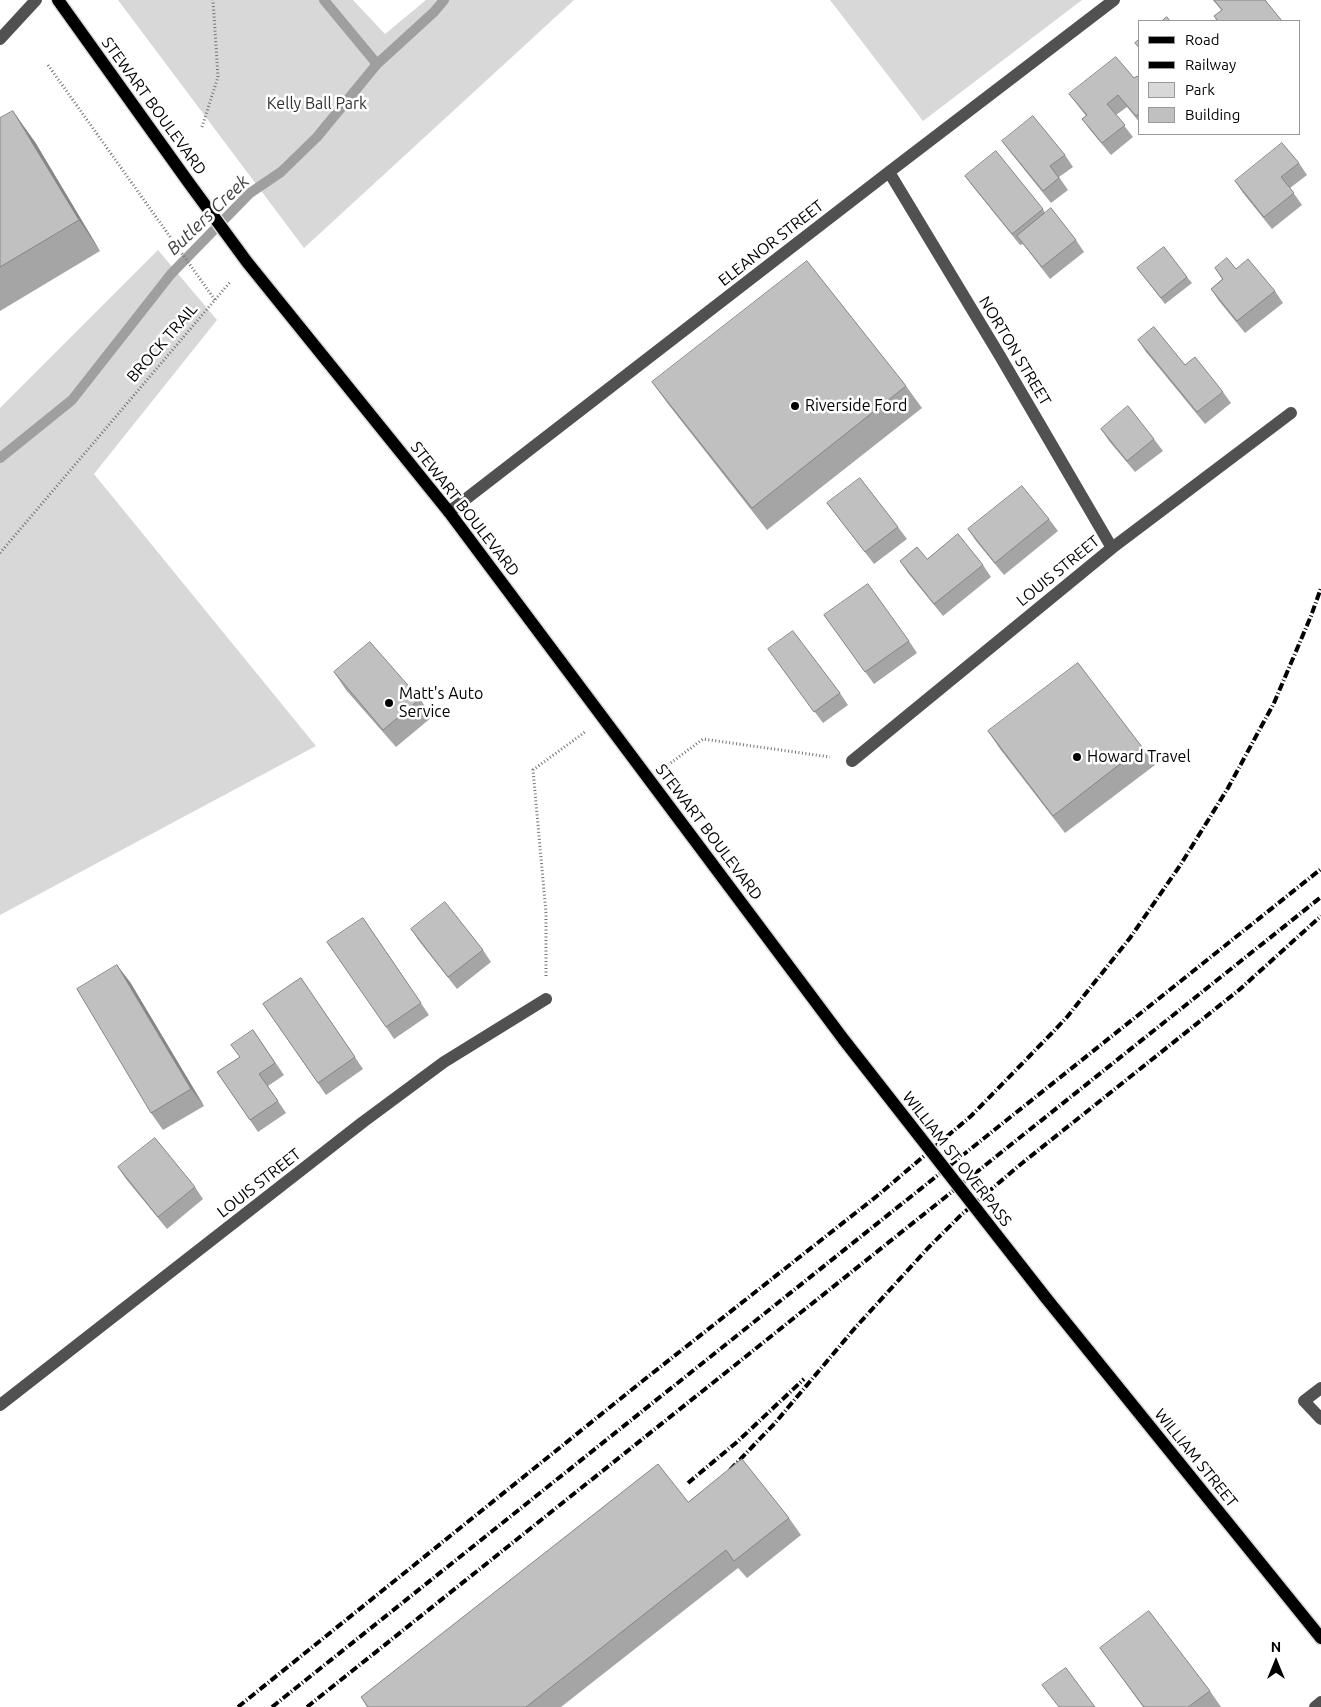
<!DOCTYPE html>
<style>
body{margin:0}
#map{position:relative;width:1321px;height:1707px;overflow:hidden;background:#fff;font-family:Ubuntu,sans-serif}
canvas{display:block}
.legend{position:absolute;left:1138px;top:20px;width:162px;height:115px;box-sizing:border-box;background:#fff;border:1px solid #999;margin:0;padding:6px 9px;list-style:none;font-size:15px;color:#000}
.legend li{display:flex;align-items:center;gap:10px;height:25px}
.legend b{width:25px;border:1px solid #999}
.north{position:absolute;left:1251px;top:1637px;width:50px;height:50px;-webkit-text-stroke:4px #fff;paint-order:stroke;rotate:0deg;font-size:14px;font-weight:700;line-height:20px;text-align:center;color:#000}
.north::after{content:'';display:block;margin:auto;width:18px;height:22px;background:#000;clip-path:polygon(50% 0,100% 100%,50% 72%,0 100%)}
</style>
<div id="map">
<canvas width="1321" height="1707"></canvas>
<ul class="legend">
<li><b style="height:6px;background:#000"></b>Road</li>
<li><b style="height:6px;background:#000"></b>Railway</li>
<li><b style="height:14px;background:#d8d8d8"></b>Park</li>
<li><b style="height:14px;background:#c0c0c0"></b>Building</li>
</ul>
<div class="north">N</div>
</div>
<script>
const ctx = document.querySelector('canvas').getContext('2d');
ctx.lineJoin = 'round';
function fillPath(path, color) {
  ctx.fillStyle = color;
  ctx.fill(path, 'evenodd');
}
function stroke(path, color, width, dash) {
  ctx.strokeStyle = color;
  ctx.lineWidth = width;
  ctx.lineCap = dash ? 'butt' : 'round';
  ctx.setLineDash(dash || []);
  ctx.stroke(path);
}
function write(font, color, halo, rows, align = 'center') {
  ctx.font = font + ' Ubuntu,sans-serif';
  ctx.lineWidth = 5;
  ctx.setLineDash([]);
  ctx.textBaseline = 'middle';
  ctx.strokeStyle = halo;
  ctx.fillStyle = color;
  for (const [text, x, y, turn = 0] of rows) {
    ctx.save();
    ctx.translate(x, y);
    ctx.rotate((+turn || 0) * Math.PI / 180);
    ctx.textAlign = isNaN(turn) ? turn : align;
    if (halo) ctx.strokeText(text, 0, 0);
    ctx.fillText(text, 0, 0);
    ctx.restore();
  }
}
fillPath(new Path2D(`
 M118 0H353L385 34 426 0H574L304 248Z
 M830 0H1082L923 121Z
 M158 250 217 320 94 474 316 746 0 915V408Z`), '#d8d8d8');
stroke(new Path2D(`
 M324 0 377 64
 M0 458 72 400 171 274 250 193 281 172 317 137 377 64 434 12 444 0`), '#9f9f9f', 10);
const major = new Path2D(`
 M58 0 189 183 247 262 449 512 844 1040
 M1046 1298 1321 1638`);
stroke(major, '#dbdbdb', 15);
stroke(new Path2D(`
 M48 65 215 300
 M202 127 218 77 213 0
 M0 553 231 281
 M668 765 703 739 830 757
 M546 976V913L533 770 585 732`), '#737373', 3, [1, 2.5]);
stroke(new Path2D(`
 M0 39 36 0
 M889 172 1000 356 1112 548
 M449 512 889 172 1114 0
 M852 761 1112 548 1291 413
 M1321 1388 1304 1401 1321 1419
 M0 1405 363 1122 444 1062 546 999
 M1315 1707 1321 1702`), '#515151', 12);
stroke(major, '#000', 12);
stroke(new Path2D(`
 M730 1470 775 1423 855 1328 928 1248 961 1215 1021 1164 1239 990 1321 916
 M688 1483 737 1442 804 1379
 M238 1707 640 1383 877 1196 971 1116 1052 1033 1067 1017 1130 938 1181 864 1228 788 1274 703 1311 616 1321 588
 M272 1707 1321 869
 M307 1707 1321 897`), '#000', 4, [8, 2.5, 1, 2.5]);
const majorBridge = new Path2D(`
 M844 1040 1046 1298`);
stroke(majorBridge, '#dbdbdb', 15, []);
stroke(majorBridge, '#000', 12);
fillPath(new Path2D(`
 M1213 0H1265L1282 21H1217L1214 16 1222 11Z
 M1134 78 1140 79V123L1127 107 1116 115 1133 137 1111 155 1091 131 1082 119 1086 116 1069 94Z
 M0 118 35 142 100 251 0 311Z
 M1002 141 1065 155 1073 167 1059 177 1068 190 1051 203 1011 153Z
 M1299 163 1307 175 1290 188 1302 205 1272 229 1243 193 1235 181Z
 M965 176 1043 209 1045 213 1076 240 1084 252 1050 279 1023 244 1020 245 974 188Z
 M1137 268 1187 277 1192 283 1165 304Z
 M1215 268 1236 269 1275 291 1283 303 1245 333 1219 301 1211 289 1222 279Z
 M1138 340 1185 365 1223 392 1231 403 1205 424 1146 352Z
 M652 382 906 386 922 408 767 530 668 404Z
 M1101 429 1154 439 1163 451 1135 472 1109 441Z
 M827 503 898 527 907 539 874 564Z
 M1049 519 1058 531 1004 575 976 541 968 529Z
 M927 559 983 565 991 577 943 616 908 573 900 561Z
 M824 615 909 641 917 653 874 684Z
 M768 649 840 693 848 705 823 723Z
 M334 672 420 699 432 717 396 747 346 690Z
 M988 731 1142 747 1155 765 1065 833 1000 749Z
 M363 918 429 1015 394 1039 386 1027Z
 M411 929 483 950 491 962 457 989 419 941Z
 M301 978 363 1069 326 1095 263 1004Z
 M130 982 204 1106 163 1130 151 1113Z
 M253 1030 284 1075 268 1086 286 1113 258 1132 217 1072 240 1057Z
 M118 1167 195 1187 203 1199 167 1229 126 1179Z
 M688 1502 789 1518 801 1535 747 1578 738 1568 561 1707H367L361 1697Z
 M1100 1648 1210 1691 1221 1707H1143Z`), '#a5a5a5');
fillPath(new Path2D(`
 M13 111 35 142 100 251 79 220Z
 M117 965 130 982 204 1106 191 1089Z`), '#868686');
const building = new Path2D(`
 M1214 0H1265L1282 21H1218L1214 16 1222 10Z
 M1167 17 1170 21H1162Z
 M1140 39V49L1135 43Z
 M1116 57 1134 78 1137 76 1140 79V113L1136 116 1118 95 1107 104 1125 125 1102 143 1082 119 1087 115 1069 94Z
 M13 111 79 220 0 267V118Z
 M1033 116 1065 155 1050 166 1059 178 1043 191 1002 141Z
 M1282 143 1299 163 1281 177 1294 193 1264 217 1235 181Z
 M996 151 1043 209 1012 234 965 176Z
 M1051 208 1076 240 1042 267 1017 236Z
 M1164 247 1187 277 1161 298 1137 268Z
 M1227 258 1236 269 1248 259 1275 291 1237 321 1211 289 1223 279 1215 268Z
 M807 261 906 386 752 508 652 382Z
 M1154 327 1185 365 1195 357 1223 392 1197 412 1138 340Z
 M1128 406 1154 439 1127 461 1101 429Z
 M860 478 898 527 865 552 827 503Z
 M1022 486 1049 519 995 563 968 529Z
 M958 534 983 565 934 604 900 561 917 547 927 559Z
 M868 584 909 641 865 672 824 615Z
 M793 631 840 693 814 712 768 649Z
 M370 642 420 699 383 730 334 672Z
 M1078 663 1142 747 1053 816 988 731Z
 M445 902 483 950 448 977 411 929Z
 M363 918 421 1003 386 1027 327 942Z
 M117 965 191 1089 151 1113 77 989Z
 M301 978 355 1057 318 1083 263 1004Z
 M253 1030 275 1063 259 1074 278 1101 250 1120 217 1072 240 1057 231 1045Z
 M155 1138 195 1187 158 1217 118 1167Z
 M742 1459 789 1518 734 1561 726 1550 526 1707H368L361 1697 658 1464 688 1502Z
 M1149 1611 1210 1691 1188 1707H1144L1100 1648Z
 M1066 1668 1095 1707H1059L1042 1685Z`);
fillPath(building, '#c0c0c0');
stroke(building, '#868686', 1);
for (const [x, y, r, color] of [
 [795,406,5,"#000"],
 [389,703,5,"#000"],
 [1077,757,5,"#000"]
]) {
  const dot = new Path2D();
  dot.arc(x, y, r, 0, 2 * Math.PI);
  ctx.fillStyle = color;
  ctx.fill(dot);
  stroke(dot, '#fff', 2);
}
write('16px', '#2f2f2f', '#fff', [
 ["Kelly Ball Park",317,104]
]);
write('16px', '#000', '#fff', [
 ["STEWART BOULEVARD",154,106,54],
 ["ELEANOR STREET",771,243,-38],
 ["BROCK TRAIL",162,343,-49],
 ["NORTON STREET",1015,351,59],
 ["STEWART BOULEVARD",465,509,52],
 ["LOUIS STREET",1058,571,-39],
 ["STEWART BOULEVARD",709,832,53],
 ["WILLIAM ST OVERPASS",957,1159,52],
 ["LOUIS STREET",259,1183,-38],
 ["WILLIAM STREET",1196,1458,51]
]);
write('16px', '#000', '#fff', [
 ["Riverside Ford",805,406],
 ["Matt's Auto",399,694],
 ["Service",399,712],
 ["Howard Travel",1087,757]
], 'left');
write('italic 18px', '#404040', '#fff', [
 ["Butlers Creek",208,215,-44]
]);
</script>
